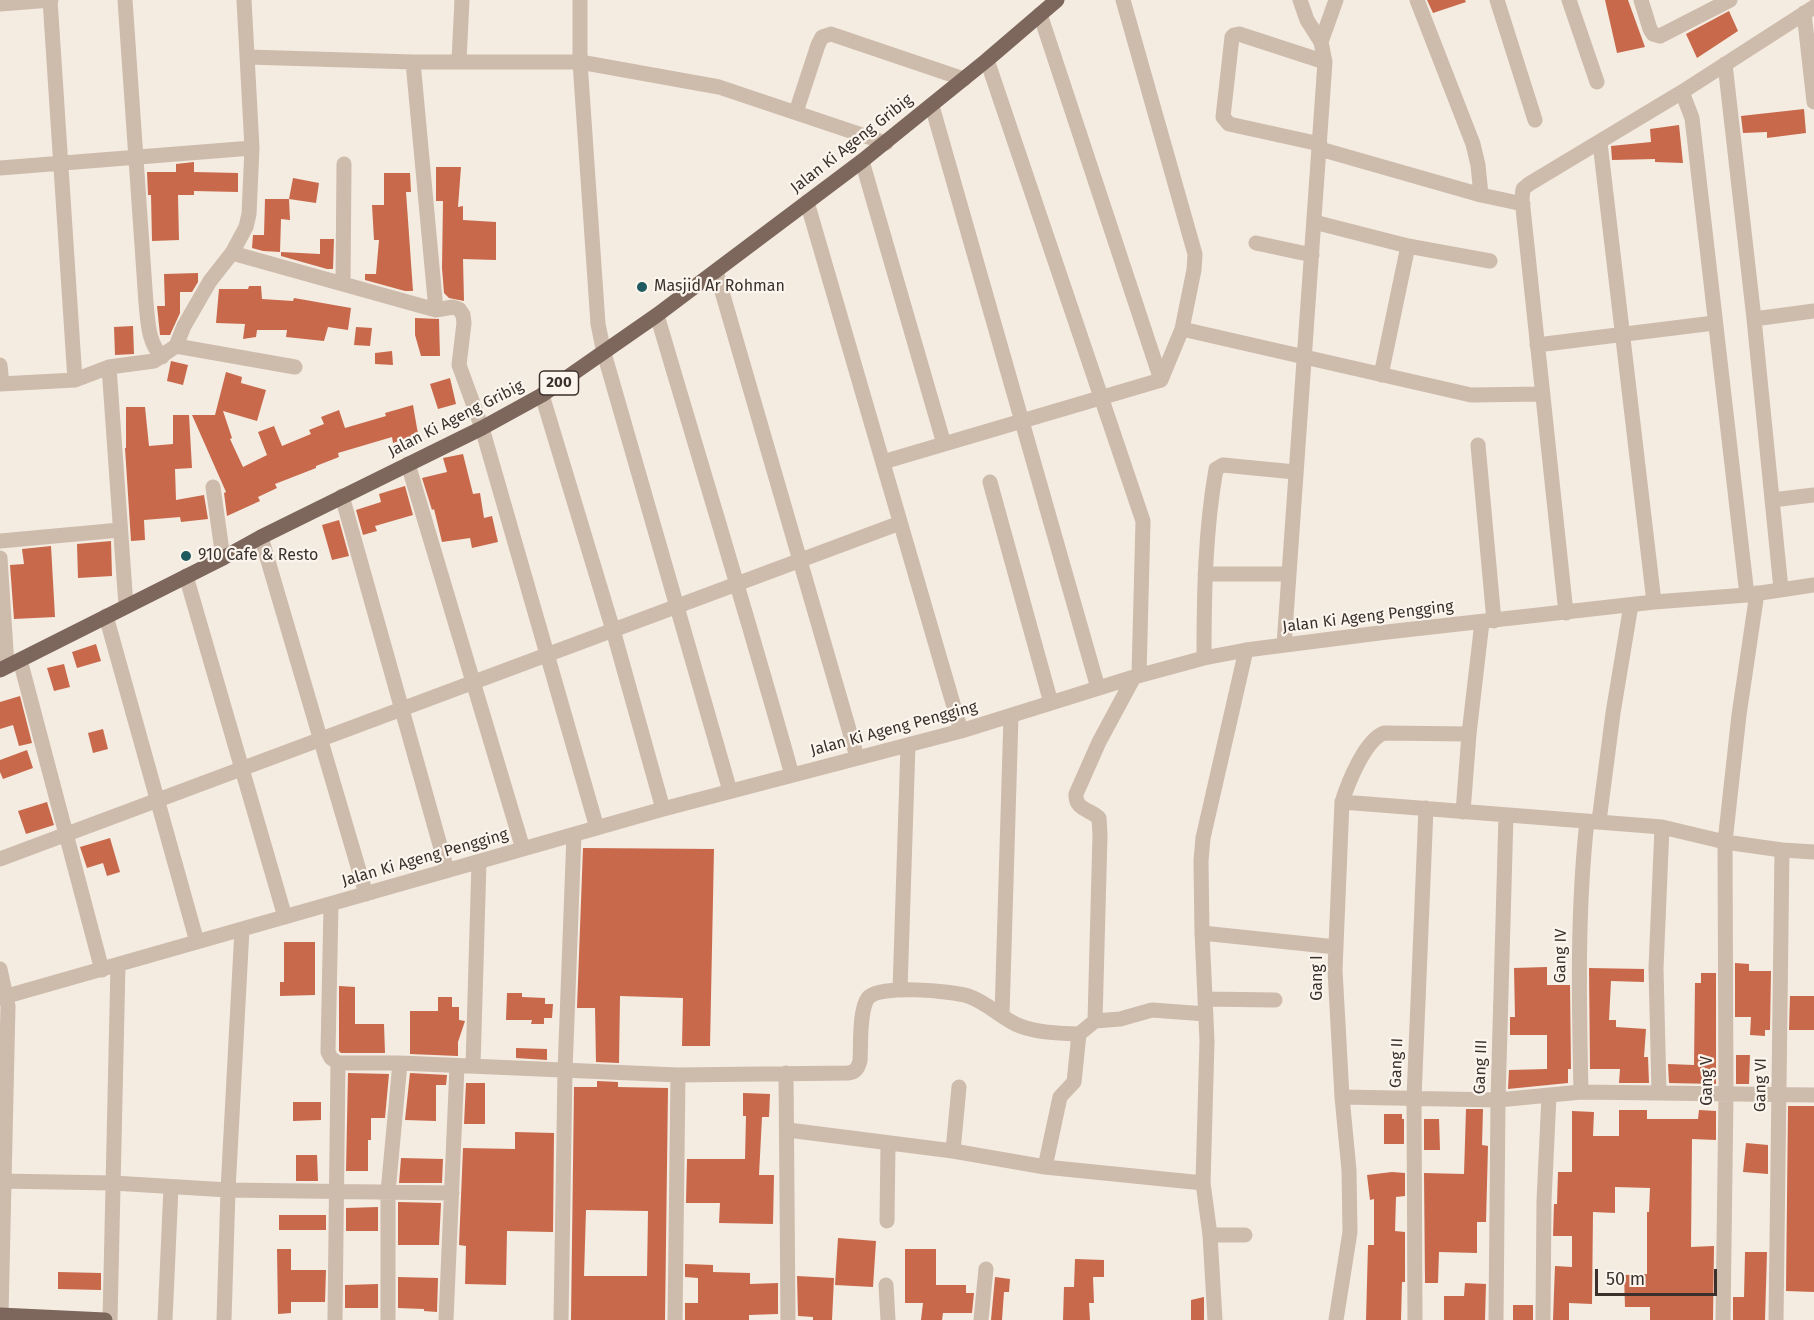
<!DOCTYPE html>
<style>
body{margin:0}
#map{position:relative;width:1814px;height:1320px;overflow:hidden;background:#f4ebe1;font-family:"Fira Sans",sans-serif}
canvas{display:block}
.scale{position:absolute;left:1595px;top:1269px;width:122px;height:27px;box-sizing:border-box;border:3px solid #3b302b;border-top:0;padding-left:8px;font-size:18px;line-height:21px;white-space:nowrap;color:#3b302b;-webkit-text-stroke:4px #fbf5ee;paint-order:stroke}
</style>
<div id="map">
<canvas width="1814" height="1320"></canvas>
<div class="scale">50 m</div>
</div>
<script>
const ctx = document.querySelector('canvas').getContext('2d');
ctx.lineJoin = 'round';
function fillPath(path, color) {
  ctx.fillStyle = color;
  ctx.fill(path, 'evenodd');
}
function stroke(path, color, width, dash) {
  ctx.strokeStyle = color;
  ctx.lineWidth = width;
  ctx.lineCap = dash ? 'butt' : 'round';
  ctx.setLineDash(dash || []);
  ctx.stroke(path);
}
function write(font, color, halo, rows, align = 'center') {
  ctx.font = font + ' "Fira Sans",sans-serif';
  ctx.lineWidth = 4.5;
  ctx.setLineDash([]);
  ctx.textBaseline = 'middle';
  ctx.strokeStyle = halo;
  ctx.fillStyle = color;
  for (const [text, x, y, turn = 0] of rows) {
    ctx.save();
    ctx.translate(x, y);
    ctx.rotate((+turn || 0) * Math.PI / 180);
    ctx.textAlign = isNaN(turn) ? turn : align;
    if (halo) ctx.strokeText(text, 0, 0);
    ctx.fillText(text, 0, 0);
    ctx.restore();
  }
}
fillPath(new Path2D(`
 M1427 0H1465L1466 2 1433 13Z
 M1605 0H1628L1645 47 1617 53Z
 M1729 11 1738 31 1697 58 1686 34Z
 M1804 109 1806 133 1767 138V132L1743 133 1741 116Z
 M1679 125 1683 163 1655 162V159L1612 160 1611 146 1651 142 1650 129Z
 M194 162V172L238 173V192L194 191V195H178L179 240 152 241 151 195H148L147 172H176V164Z
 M436 167H461L458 207 463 206V220L496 222V260L463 259 464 301 449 298 444 293 442 268 443 201H436Z
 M384 173H410L411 192H406L413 291H405L365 280V274H376L379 240H374L372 205H384Z
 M293 178 319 183 316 203 289 199Z
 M265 199H289L290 220 281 219 280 252 263 251 252 248 253 235H264Z
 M320 239H334L333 269H327L281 256V252L320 254Z
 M198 273V282L192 292H180V313L170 335H160L157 306H165L164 274Z
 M249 286H261L262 299 293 301 294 298 351 308 348 330 328 327 324 341 286 337 287 330H257L256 337 243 339 245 324 216 323 219 289H248Z
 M415 318 439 319 440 356H421L415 335Z
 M133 326 134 354 115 355 114 327Z
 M356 327 372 328 370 346 354 345Z
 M392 351 393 365 375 364V353Z
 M171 361 188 365 183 385 167 381Z
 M226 372 242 377 241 383 266 390 257 421 223 411 232 438 230 439 243 467 267 455 258 432 274 426 282 446 311 434 309 430 324 424 321 417 339 410 345 428 386 416 385 413 413 405 418 434 393 443 392 437 338 453 339 457 316 466V468L275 484 277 488 258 497 260 501 227 516 224 493 226 492 192 415H215Z
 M450 378 456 404 438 409 430 384Z
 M126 407H145L149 446 173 444V415H189L192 468 175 469 176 500 204 495 208 519 181 522 180 517 144 520 145 540 131 541 125 448H126Z
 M463 454 473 494 480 493 484 518 492 516 498 542 472 548 470 538 442 542 434 509 432 510 422 478 447 472 443 458Z
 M405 486 413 515 375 526 377 531 363 535 356 510 381 502 379 494Z
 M339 520 349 556 332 560 322 525Z
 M111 541 112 576 78 578 77 544Z
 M51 546 55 617 14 619 10 565 24 564 22 549Z
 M96 644 101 661 77 668 72 652Z
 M64 664 70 687 54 691 47 668Z
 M20 696 32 743 19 746 13 725 0 729V702Z
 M103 729 108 749 93 753 88 733Z
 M27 750 33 768 3 779 0 772V760Z
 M47 802 54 825 26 834 18 811Z
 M110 838 120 872 107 876 103 863 87 868 80 847Z
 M583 848 714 849 710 1046H682L683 998 620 996 619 1063 596 1062 595 1008H577Z
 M284 942H315V995L280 996V982H284Z
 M1735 963 1749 964V971H1771L1770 1030H1765V1036L1750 1035 1751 1017H1735Z
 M1547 967V985H1570L1571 1069H1568V1083L1508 1089 1509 1070 1547 1069V1035H1510V1017H1515L1514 968Z
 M1589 968 1644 969V982L1611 981 1609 1020H1616V1027L1646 1029 1644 1057H1648L1649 1083H1619L1620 1069H1590Z
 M1701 973H1716V1084L1669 1083 1668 1064 1694 1065 1695 983H1701Z
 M339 986 355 987V1024H384L385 1053H341L339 1051Z
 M507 993H522V997L545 998V1004H553L552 1018H544V1024H531L532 1020H506Z
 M1790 996H1814V1030H1789Z
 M438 997H452V1007H459V1020L465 1021 458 1042V1056L410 1054V1011H438Z
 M516 1048 547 1049V1060L516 1058Z
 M1736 1055H1750L1749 1084H1736Z
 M348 1073 389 1074 385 1118H371V1140H368V1171H346Z
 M410 1073 447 1075 446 1085H436V1121L405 1120Z
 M597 1081 618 1082V1087L668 1088 665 1320H571L574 1087H597ZM586 1210 648 1211 647 1276H584Z
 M466 1083H485V1124H464Z
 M743 1093 770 1094 769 1117H762L759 1175H774L773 1224 719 1223 720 1203H686L687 1159H745L746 1116H743Z
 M293 1102H321V1120L293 1121Z
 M1788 1106H1814V1292L1786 1291Z
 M1466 1109H1483L1482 1145 1488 1146 1486 1222H1477V1253L1439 1252 1438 1283H1425L1424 1173 1464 1174Z
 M1619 1110H1647V1119H1698L1699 1110 1716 1111V1140L1692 1139 1691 1247 1714 1246 1713 1320H1650V1307H1625L1624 1275 1647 1274V1212H1649L1650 1188 1615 1187V1213L1593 1212 1592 1304 1569 1303V1320H1553L1555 1266 1572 1267V1236H1553L1554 1204H1557L1558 1172H1572V1111L1594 1112 1593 1136H1619Z
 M1384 1114H1402V1119H1404V1144H1384Z
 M1424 1119H1439L1440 1150H1424Z
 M515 1132 554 1133 553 1232 507 1231 506 1285 465 1284 466 1246 459 1245 463 1148 515 1149Z
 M1746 1143 1768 1145V1174L1743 1172Z
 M296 1155H317L318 1181H296Z
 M401 1158 443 1159 442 1183H399Z
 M1392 1172 1405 1173V1196L1396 1197 1395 1231 1405 1232V1282H1402L1401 1320H1366L1368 1245H1374V1199L1370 1200 1367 1175Z
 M398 1202 441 1203 439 1245H398Z
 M378 1207V1231H346V1208Z
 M279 1215H326V1230H279Z
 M838 1238 876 1241 873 1287 835 1285Z
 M277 1249H291V1270H326L325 1302H291V1313L278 1314Z
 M905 1249H936V1285H966V1293H974L972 1313H943L942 1320H921L923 1303H905Z
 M1745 1252H1767L1765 1320H1733V1297H1744Z
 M1075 1259 1104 1260V1277H1093L1094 1303H1089L1090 1320H1063L1064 1287H1074Z
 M685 1264 713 1265V1272L750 1273V1284L778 1283V1314L749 1315V1320H685V1303H698V1278L685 1277Z
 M58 1272 101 1273V1290L58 1289Z
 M797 1276 834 1278 832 1320H813V1317L798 1316Z
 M398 1277 438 1278 437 1312 424 1311V1309L398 1308Z
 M995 1277 1010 1279 1009 1292H1004L1002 1320H991Z
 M1465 1283 1486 1284 1485 1320H1444V1296H1464Z
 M378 1284V1308H345V1285Z
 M1204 1297V1320H1191V1300Z
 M1513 1305H1533V1320H1513Z`), '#c8694b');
stroke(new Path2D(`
 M50 0 75 380
 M125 0 146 303C148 323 148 342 162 357
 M580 0V62L598 324 604 353 730 791
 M1123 0 1195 254 1194 270 1182 329 1161 380
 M1300 0 1307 20 1321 42
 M1417 0 1473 144 1478 165 1481 195
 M1497 0 1535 120
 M1569 0 1597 82
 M1641 0 1650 29 1653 34 1660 36 1730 0
 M0 4 51 0
 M1804 13 1814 102
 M1040 14 1161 380
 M248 57 413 62H580L719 87 886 143
 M459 60 462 0
 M987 60 1143 521 1139 675
 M413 62 436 310
 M1725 64 1754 319 1781 589
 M1682 92 1692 118 1747 595
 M932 106 1098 688
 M796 112 818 45 822 37 831 34 964 79
 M1600 143 1654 602
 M1320 144 1229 124 1223 117 1232 37 1234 35 1239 34 1325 62
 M1320 149 1481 195 1523 204
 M862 161 944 444
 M0 168 252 148
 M807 202 961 731
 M1314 222 1408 246 1490 261
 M1256 243 1312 255
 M232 253 436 310 453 307 459 309 463 315 464 323 459 365 482 428 597 828
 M716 271 857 757
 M343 284 344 164
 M657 315C702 468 749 621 792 775
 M1754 319 1814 311
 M1182 329 1471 395 1543 394
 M1537 345 1714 323
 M176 346 295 367
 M0 365 2 384
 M109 367 126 606
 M1381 375 1408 246
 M0 384 75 380 109 367 154 361 176 346 184 326 210 281 232 253 246 227 249 214 252 148 244 0
 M542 395 613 630 663 809
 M1478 445 1494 621
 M883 462 1161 380
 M408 464 523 849
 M990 482 1051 703
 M213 487 223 558
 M342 496 447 870
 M1772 500 1814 495
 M261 537 366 894
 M0 541 120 530
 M0 558 7 666
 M1205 574H1289
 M186 576 285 917
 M1566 613 1522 199 1523 189 1529 184 1682 92 1814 7
 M106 616 197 942
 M1284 645 1325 62 1321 42 1336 0
 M1204 658C1204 595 1205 531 1216 469L1223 465 1295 472
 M20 660 102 970
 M1342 802 1662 827 1725 842 1782 850 1814 852
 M1463 812 1469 734 1482 622
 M1599 821 1613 713 1631 605
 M0 859 900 523
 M331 905 328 1052 331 1058 338 1063H400L678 1075 848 1073C856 1072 858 1068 860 1061 861 1045 859 1010 868 998 879 984 952 991 968 996 987 1002 1002 1019 1020 1026 1039 1033 1059 1033 1079 1034L1095 1021 1100 835 1099 818C1090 809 1075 810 1076 794L1099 742 1134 677
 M1202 933 1336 947
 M0 969 8 1006 1 1315
 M900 990 908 745
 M0 998 663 809 961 731 1134 677 1204 658 1246 650 1387 632 1654 602 1747 595 1814 585
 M1205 999 1275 1000
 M1002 1015 1011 716
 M1095 1021 1120 1019 1152 1010 1206 1014
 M473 1066 479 862
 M786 1073 788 1320
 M1581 1092C1579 1001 1577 911 1587 821
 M1659 1092 1656 968 1662 827
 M1342 1097 1498 1100 1581 1092 1814 1095
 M788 1130 953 1151 1045 1167 1203 1183
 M953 1151 959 1087
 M1045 1167 1060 1097 1074 1082 1079 1034
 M0 1181 113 1183 228 1190 452 1193
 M887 1221 888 1143
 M1210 1235H1245
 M886 1285 888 1320
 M110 1320 118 965
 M165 1320 171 1187
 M224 1320 228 1190 242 929
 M335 1320 338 1063
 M388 1320V1192L400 1063
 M446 1320 457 1066
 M561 1320 565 1071 574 835
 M675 1320 678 1075
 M981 1320 986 1269
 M1215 1320 1210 1235 1203 1183 1207 1041 1202 933 1201 861 1203 838 1246 650
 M1336 1320 1350 1232 1349 1170 1342 1097 1335 970 1342 802C1348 783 1365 740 1384 733L1469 734
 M1415 1320 1414 1098 1426 808
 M1496 1320 1498 1100 1506 815
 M1543 1320 1544 1201 1549 1096
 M1723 1320 1726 1094 1725 842 1739 715 1757 593
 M1776 1320 1782 850`), '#cdbbac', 15);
stroke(new Path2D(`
 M0 670 223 558 261 537 482 428 542 395 657 315 862 161 987 60 1057 0
 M0 1315 105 1320`), '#7d675c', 15);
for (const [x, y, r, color] of [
 [642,287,6,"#1f5a5e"],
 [186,556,6,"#1f5a5e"]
]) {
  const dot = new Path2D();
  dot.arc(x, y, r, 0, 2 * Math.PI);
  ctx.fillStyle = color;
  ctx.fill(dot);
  stroke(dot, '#fbf5ee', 2);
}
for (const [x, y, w] of [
 [559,383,39]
]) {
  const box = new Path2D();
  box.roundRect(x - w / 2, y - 12, w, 24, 4.5);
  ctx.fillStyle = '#fbf5ee';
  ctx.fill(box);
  stroke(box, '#3b302b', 1.5);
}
write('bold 15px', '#3b302b', null, [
 ["200",559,383]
]);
write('16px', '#3b302b', '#fbf5ee', [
 ["Jalan Ki Ageng Gribig",852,144,-38],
 ["Jalan Ki Ageng Gribig",456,419,-27],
 ["Jalan Ki Ageng Pengging",1368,617,-7],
 ["Jalan Ki Ageng Pengging",894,729,-15],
 ["Jalan Ki Ageng Pengging",425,858,-16],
 ["Gang IV",1561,956,-89],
 ["Gang I",1318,978,-90],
 ["Gang II",1397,1063,-88],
 ["Gang III",1481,1067,-88],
 ["Gang V",1708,1081,-90],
 ["Gang VI",1761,1085,-89]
]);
write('16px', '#3b302b', '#fbf5ee', [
 ["Masjid Ar Rohman",654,287],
 ["910 Cafe & Resto",198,556]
], 'left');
</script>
